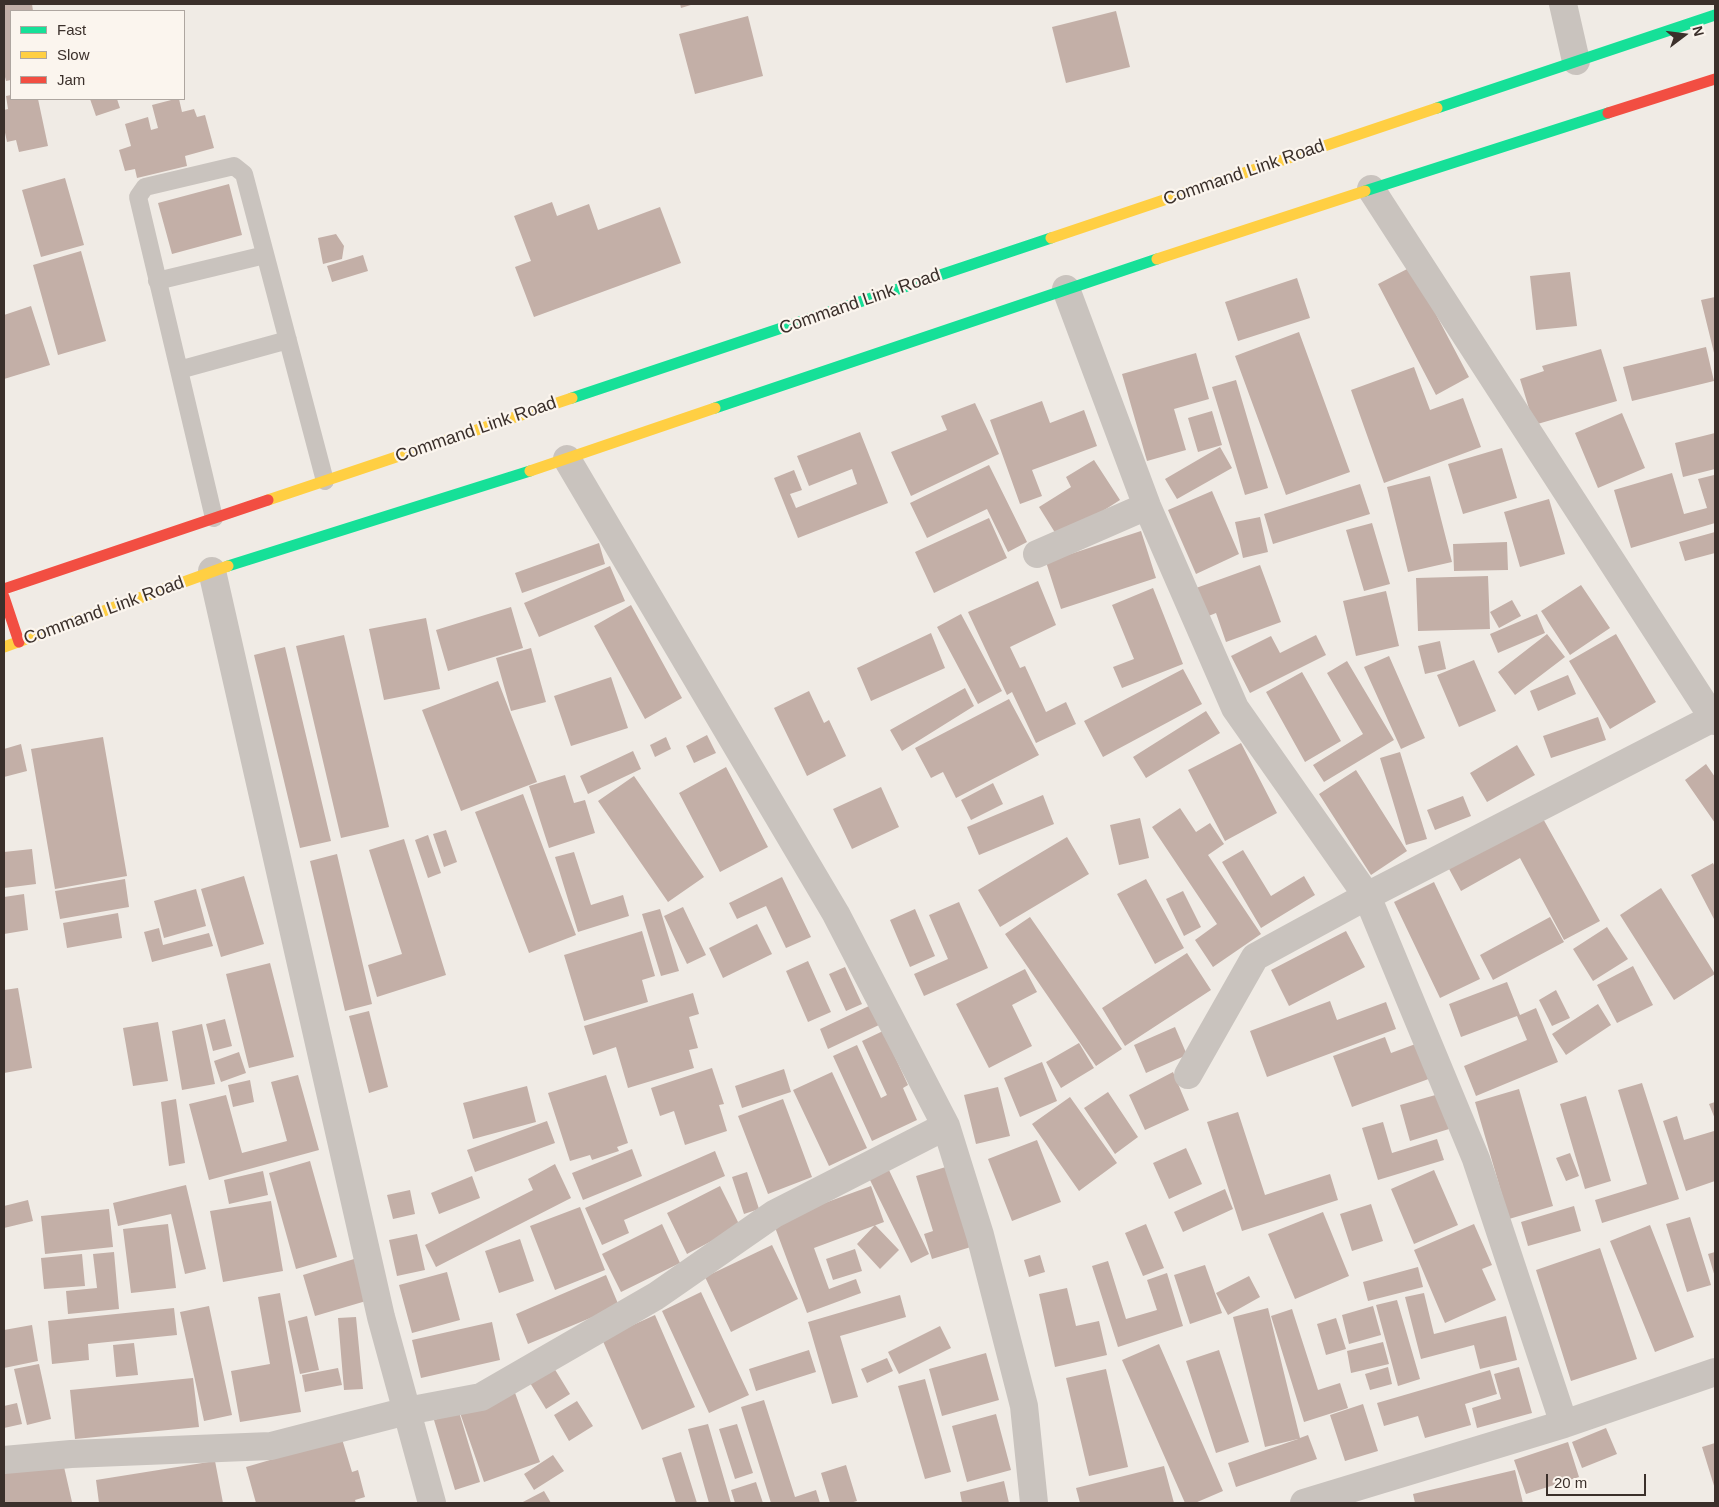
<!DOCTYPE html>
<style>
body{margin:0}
#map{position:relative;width:1719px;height:1507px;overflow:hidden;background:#f0ebe5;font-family:Helvetica,sans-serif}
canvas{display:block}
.frame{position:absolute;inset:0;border:5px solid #3b302b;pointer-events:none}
.legend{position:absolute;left:10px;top:10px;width:175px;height:90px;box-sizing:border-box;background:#fbf5ee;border:1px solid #aea6a0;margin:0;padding:6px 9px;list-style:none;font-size:15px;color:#3b302b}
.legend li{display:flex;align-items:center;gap:10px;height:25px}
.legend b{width:25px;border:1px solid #aea6a0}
.north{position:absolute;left:1659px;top:10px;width:50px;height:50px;-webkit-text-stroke:4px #fbf5ee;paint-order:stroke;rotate:75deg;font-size:14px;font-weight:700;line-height:20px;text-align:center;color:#3b302b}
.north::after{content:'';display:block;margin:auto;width:18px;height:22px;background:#3b302b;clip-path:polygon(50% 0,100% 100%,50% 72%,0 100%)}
.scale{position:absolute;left:1546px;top:1474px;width:100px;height:22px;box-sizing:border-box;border:2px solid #3b302b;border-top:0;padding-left:6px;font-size:15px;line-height:18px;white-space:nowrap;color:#3b302b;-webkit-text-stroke:4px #fbf5ee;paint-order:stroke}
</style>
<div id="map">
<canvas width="1719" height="1507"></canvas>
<div class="frame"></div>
<ul class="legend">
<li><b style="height:6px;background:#16e098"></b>Fast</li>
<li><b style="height:6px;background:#ffcf43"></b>Slow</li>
<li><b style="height:6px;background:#f24e42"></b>Jam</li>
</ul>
<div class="north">N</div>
<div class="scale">20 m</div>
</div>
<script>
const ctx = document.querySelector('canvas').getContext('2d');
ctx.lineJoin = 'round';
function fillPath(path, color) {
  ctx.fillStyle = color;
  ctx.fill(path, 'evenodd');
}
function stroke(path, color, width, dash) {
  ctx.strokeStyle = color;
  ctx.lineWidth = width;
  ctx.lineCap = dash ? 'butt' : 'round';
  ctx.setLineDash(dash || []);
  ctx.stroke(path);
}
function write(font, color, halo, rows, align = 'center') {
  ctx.font = font + ' Helvetica,sans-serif';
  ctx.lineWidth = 4.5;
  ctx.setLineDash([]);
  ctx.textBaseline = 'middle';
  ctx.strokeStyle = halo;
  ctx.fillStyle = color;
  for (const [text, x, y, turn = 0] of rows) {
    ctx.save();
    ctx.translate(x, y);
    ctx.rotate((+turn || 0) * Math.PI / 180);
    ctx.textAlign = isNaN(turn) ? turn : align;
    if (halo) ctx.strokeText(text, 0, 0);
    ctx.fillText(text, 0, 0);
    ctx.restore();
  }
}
fillPath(new Path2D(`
 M4 4H32L33 11H11V80L6 81 4 73Z
 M680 4H694L681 8Z
 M1116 11 1130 67 1066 83 1052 27Z
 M748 16 763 76 695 94 679 34Z
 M11 95V99H38L48 146 19 152 16 140 7 142 4 128V110L8 109 6 96Z
 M90 99H117L120 108 96 116Z
 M175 99H179L182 112 194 109 197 117 205 115 214 148 185 156 187 166 137 178 135 169 125 171 119 150 131 146 125 124 148 117 151 130 158 128 152 105Z
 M65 178 84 245 41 257 22 190Z
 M229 184 242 235 172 254 158 203Z
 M552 202 557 216 589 204 598 230 660 207 681 263 534 317 515 267 531 261 514 216Z
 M336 234 344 246 342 259 323 264 318 238Z
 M81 251 106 341 58 355 33 265Z
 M363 255 368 271 332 282 327 266Z
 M1411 267 1469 377 1436 395 1378 284Z
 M1570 272 1577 326 1536 330 1530 276Z
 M1297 278 1310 318 1238 341 1225 302Z
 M1715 297V357L1701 300Z
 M31 306 50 365 4 379V315Z
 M1299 332 1350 472 1286 495 1235 356Z
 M1706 347 1714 381 1632 401 1623 367Z
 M1601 349 1617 401 1534 425 1520 379 1544 371 1542 366Z
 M1196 353 1209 399 1174 409 1186 450 1147 461 1122 374Z
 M1414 367 1430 410 1463 398 1481 447 1384 483 1351 390Z
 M1236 380 1268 488 1245 495 1212 387Z
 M1042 401 1050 423 1084 410 1097 446 1032 470 1042 496 1020 504 990 420Z
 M975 403 999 454 911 496 891 452 947 430 941 416Z
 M1212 411 1222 445 1198 452 1188 418Z
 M1622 413 1645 468 1598 488 1575 433Z
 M860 432 888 503 798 538 774 478 794 470 802 490 790 494 796 508 857 484 852 469 809 486 797 456Z
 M1715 433V469L1683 477 1675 443Z
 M1220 447 1232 468 1177 499 1165 479Z
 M1502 448 1517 498 1463 514 1448 464Z
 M1094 460 1120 500 1059 539 1039 507 1071 487 1066 477Z
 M989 465 1027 542 1008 552 987 509 927 538 910 503Z
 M1672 473 1684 514 1707 508 1698 479 1714 475 1715 480V523L1631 548 1614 490Z
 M1430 476 1452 562 1408 572 1387 487Z
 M1360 484 1370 514 1273 544 1264 514Z
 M1212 491 1239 554 1196 574 1168 510Z
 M1549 499 1565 554 1520 567 1504 512Z
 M1260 517 1268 552 1243 558 1235 522Z
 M989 518 1007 558 934 593 915 552Z
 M1372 523 1390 584 1364 591 1346 530Z
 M1141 531 1156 578 1061 609 1046 562Z
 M1715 532V553L1685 561 1679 542Z
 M1507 542 1508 570 1454 571 1453 544Z
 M599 543 605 564 522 593 515 573Z
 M1260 565 1281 622 1226 642 1216 613 1206 617 1196 588Z
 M610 566 625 601 539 637 524 603Z
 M1488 576 1490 629 1418 631 1416 578Z
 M1038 581 1056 625 1010 647 1020 668 1025 666 1046 712 1066 702 1076 724 1036 743 1012 692 1007 695 968 612Z
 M1581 585 1610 628 1570 655 1541 611Z
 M1153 588 1183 664 1122 688 1113 667 1134 659 1112 605Z
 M1386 591 1399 646 1356 656 1343 601Z
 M1512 600 1521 616 1499 628 1490 612Z
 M631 605 682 698 645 719 594 626Z
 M511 607 523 648 448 671 436 630Z
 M961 614 1002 691 978 704 937 627Z
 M1537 614 1545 633 1498 653 1490 634Z
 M426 618 440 689 384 700 369 629Z
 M931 633 945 668 871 701 857 668Z
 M1547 634 1565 657 1515 695 1498 672Z
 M1616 634 1656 702 1610 729 1569 661Z
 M344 635 389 827 341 838 296 646Z
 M1316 635 1326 655 1250 693 1231 656 1271 636 1280 653Z
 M1440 641 1446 669 1425 674 1418 646Z
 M285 647 331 841 300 848 254 655Z
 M531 648 546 702 511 711 496 658Z
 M1389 656 1425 738 1401 749 1364 667Z
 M1474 660 1496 711 1459 727 1437 675Z
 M1347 661 1394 740 1324 782 1313 765 1363 734 1327 673Z
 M1183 669 1202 704 1103 757 1084 721Z
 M1302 672 1341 741 1305 762 1266 692Z
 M1568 675 1576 694 1538 711 1530 691Z
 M611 677 628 728 571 746 554 696Z
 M498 681 537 782 461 811 422 710Z
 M965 688 974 706 902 751 890 730Z
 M809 691 824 723 829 720 846 756 807 776 774 708Z
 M1009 699 1039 755 956 798 943 772 931 778 915 748Z
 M1206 711 1220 733 1146 778 1133 757Z
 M1598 717 1606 740 1551 758 1543 736Z
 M707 735 716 753 694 763 686 746Z
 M103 737 127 876 55 889 31 749Z
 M666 737 671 749 655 757 650 745Z
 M1241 743 1277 813 1225 841 1188 770Z
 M21 744 27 771 4 777V749Z
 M1517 745 1535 775 1487 802 1470 773Z
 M633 751 641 769 588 794 580 776Z
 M1400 752 1427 839 1406 845 1380 758Z
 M1706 764 1715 777V823L1685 780Z
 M726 767 768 847 720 872 679 793Z
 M1356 770 1407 851 1371 875 1319 794Z
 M565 775 574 803 585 800 595 833 549 848 529 786Z
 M634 776 704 877 668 902 598 801Z
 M993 783 1003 804 971 820 961 800Z
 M881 787 899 827 852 849 833 809Z
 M523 794 576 935 529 953 475 812Z
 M1043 795 1054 824 979 855 967 827Z
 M1463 796 1471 816 1435 830 1427 810Z
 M1180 808 1196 832 1210 823 1224 844 1208 855 1261 934 1213 967 1195 940 1217 924 1152 827Z
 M1541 815 1600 921 1564 940 1520 858 1461 891 1448 867Z
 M1140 818 1149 858 1119 865 1110 825Z
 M446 830 457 862 444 867 433 834Z
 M428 835 441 873 428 878 415 840Z
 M1067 837 1089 874 1000 927 978 890Z
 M404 839 446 975 377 997 368 965 402 954 369 850Z
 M32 849 36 884 4 888V852Z
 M1243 850 1271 896 1304 876 1315 895 1261 928 1222 862Z
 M574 852 591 905 623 895 629 916 578 932 555 857Z
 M337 854 372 1004 345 1011 310 861Z
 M1713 863 1715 867V921L1691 875Z
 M244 876 264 944 221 957 201 889Z
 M782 877 811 937 786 948 766 906 737 919 729 903Z
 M125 879 129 907 60 919 55 891Z
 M1146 879 1184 948 1155 964 1117 894Z
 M1434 882 1480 979 1440 998 1394 902Z
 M1661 888 1715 974 1674 1000 1620 915Z
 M196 889 206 926 164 938 154 901Z
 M1183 891 1201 927 1184 936 1166 899Z
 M24 894 28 930 4 934V897Z
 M959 902 988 968 924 996 914 974 948 959 929 915Z
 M683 907 706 955 687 964 664 916Z
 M660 909 679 971 661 976 642 914Z
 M915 909 935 956 910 967 890 920Z
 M118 913 122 938 67 948 63 923Z
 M1030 917 1122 1049 1096 1066 1005 934Z
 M1550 917 1564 942 1493 980 1480 955Z
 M757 924 772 954 723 978 709 948Z
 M1607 927 1628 959 1593 981 1573 949Z
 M159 928 163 945 209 933 213 946 152 962 144 932Z
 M642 931 655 976 642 980 648 1002 584 1021 564 955Z
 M1346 931 1365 967 1289 1006 1271 970Z
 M1187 953 1211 990 1125 1046 1102 1008Z
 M808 961 831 1012 808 1022 786 971Z
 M270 963 294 1057 249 1068 226 974Z
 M1633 966 1653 1005 1617 1023 1597 985Z
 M845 967 862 1004 846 1011 829 974Z
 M1025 969 1037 992 1012 1005 1032 1046 989 1068 956 1004Z
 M1507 982 1520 1015 1536 1008 1558 1062 1476 1096 1464 1066 1527 1040 1517 1016 1461 1037 1449 1004Z
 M18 988 32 1068 4 1073V990Z
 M1556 990 1570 1018 1552 1026 1539 1000Z
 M693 993 699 1014 689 1017 698 1048 689 1050 694 1068 628 1088 616 1047 593 1055 584 1026Z
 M1330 1001 1337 1020 1386 1002 1396 1029 1267 1077 1250 1031Z
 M1598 1004 1611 1025 1566 1055 1552 1034Z
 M869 1006 879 1025 828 1049 820 1029Z
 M369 1011 388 1087 369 1093 349 1016Z
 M225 1019 232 1046 213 1051 206 1024Z
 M158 1022 168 1081 133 1086 123 1028Z
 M202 1024 215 1084 182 1090 172 1031Z
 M1175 1027 1187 1055 1146 1073 1134 1045Z
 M883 1031 908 1085 903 1088 917 1120 872 1141 833 1056 857 1045 881 1098 887 1095 862 1041Z
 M1385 1037 1391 1053 1421 1042 1434 1077 1352 1107 1333 1056Z
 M1079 1043 1094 1068 1061 1088 1046 1062Z
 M239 1052 246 1073 221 1082 214 1061Z
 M1042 1062 1057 1101 1020 1117 1004 1078Z
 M712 1068 724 1104 719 1105 727 1131 685 1145 674 1111 660 1116 651 1088Z
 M784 1069 791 1092 742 1108 735 1086Z
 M832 1072 867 1148 829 1166 793 1090Z
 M1173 1072 1189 1110 1145 1130 1129 1095Z
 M298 1075 319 1150 209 1180 189 1104 226 1095 242 1153 287 1141 271 1082Z
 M606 1075 628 1143 617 1147 619 1151 592 1160 590 1155 570 1161 548 1093Z
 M250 1080 254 1102 233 1107 228 1085Z
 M1642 1083 1679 1199 1602 1223 1595 1200 1647 1184 1618 1090Z
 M527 1086 536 1122 473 1139 463 1103Z
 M998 1087 1010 1136 976 1144 964 1095Z
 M1519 1089 1553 1206 1509 1219 1475 1102Z
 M1108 1092 1138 1137 1115 1154 1084 1108Z
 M1439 1094 1449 1129 1410 1141 1400 1105Z
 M1586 1096 1611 1181 1585 1189 1560 1104Z
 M1070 1097 1117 1163 1079 1191 1032 1124Z
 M176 1099 185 1163 169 1166 161 1102Z
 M783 1099 812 1177 768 1194 738 1116Z
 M1715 1102V1119L1709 1104Z
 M1238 1112 1265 1195 1330 1174 1338 1200 1242 1231 1207 1122Z
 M1677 1116 1684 1140 1714 1131 1715 1135V1181L1686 1191 1663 1121Z
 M547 1121 555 1143 475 1172 467 1150Z
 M1383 1122 1392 1153 1437 1139 1444 1160 1378 1180 1362 1128Z
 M1037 1140 1061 1202 1012 1221 988 1159Z
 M1186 1148 1202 1184 1169 1199 1153 1163Z
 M632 1149 642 1176 583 1200 572 1173Z
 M715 1151 725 1176 624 1220 629 1233 602 1245 585 1208Z
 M1570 1153 1579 1176 1566 1181 1556 1158Z
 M310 1161 337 1257 296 1269 269 1173Z
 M555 1164 571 1198 436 1267 425 1245 533 1190 528 1179Z
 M949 1166 974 1246 932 1259 924 1234 933 1231 916 1176Z
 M888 1168 929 1254 911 1263 869 1178Z
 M1434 1170 1458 1225 1414 1244 1391 1189Z
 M263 1171 268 1195 229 1204 224 1180Z
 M747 1172 759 1209 744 1214 732 1177Z
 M472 1176 480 1198 439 1214 431 1193Z
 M186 1185 206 1269 185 1274 171 1214 118 1226 113 1203Z
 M720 1186 740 1226 687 1254 667 1213Z
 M871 1186 884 1222 814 1248 829 1289 856 1279 861 1293 807 1313 773 1222Z
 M1225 1189 1233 1209 1183 1232 1174 1212Z
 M410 1190 415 1214 393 1219 387 1195Z
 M28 1200 33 1221 4 1228V1206Z
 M271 1201 283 1271 223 1282 210 1211Z
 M1371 1204 1383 1241 1352 1251 1340 1214Z
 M1574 1206 1581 1231 1528 1246 1521 1222Z
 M580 1207 605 1270 555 1290 530 1226Z
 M109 1209 113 1247 45 1254 41 1216Z
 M1323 1212 1349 1276 1295 1299 1268 1234Z
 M1690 1217 1711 1285 1687 1292 1666 1224Z
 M168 1224 176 1288 131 1293 123 1229Z
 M662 1224 680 1263 621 1292 602 1254Z
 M1146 1224 1164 1268 1143 1276 1125 1233Z
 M1474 1224 1492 1265 1482 1269 1496 1300 1445 1323 1414 1250Z
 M875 1225 899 1250 880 1269 857 1244Z
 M1650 1225 1694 1337 1655 1352 1610 1241Z
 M417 1234 425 1270 397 1276 389 1240Z
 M520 1239 534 1281 499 1293 485 1251Z
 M772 1245 798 1299 731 1332 705 1277Z
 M1600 1248 1637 1359 1571 1381 1536 1270Z
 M855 1249 862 1271 833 1280 826 1259Z
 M114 1252 119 1309 68 1314 66 1291 97 1288 93 1254Z
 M1715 1252V1277L1708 1254Z
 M82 1254 85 1286 44 1289 41 1258Z
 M1040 1255 1045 1272 1029 1277 1024 1260Z
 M354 1259 366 1301 315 1316 303 1275Z
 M1108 1261 1126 1319 1157 1310 1147 1280 1167 1273 1183 1326 1118 1347 1092 1266Z
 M1205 1265 1222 1313 1190 1324 1174 1275Z
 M1418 1267 1423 1287 1368 1301 1363 1282Z
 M447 1272 460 1320 412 1333 399 1285Z
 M606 1275 619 1306 528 1344 516 1314Z
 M1249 1276 1260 1297 1228 1315 1216 1293Z
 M1067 1288 1076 1326 1099 1321 1107 1355 1055 1367 1039 1294Z
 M701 1292 749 1395 709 1413 662 1311Z
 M280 1293 301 1412 240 1422 231 1371 270 1364 258 1297Z
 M1424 1293 1434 1334 1506 1316 1517 1360 1480 1369 1474 1345 1421 1359 1405 1297Z
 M900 1295 906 1317 840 1336 858 1397 832 1404 808 1322Z
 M1397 1300 1420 1379 1398 1386 1376 1305Z
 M209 1306 232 1415 204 1421 180 1312Z
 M1373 1306 1381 1335 1349 1344 1342 1315Z
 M174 1308 177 1335 88 1344 89 1360 52 1364 48 1321Z
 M1268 1308 1300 1438 1308 1435 1317 1459 1236 1487 1228 1463 1298 1439 1265 1447 1233 1317Z
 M1292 1309 1318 1390 1340 1383 1348 1408 1304 1422 1271 1316Z
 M655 1315 695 1407 642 1430 602 1339Z
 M307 1316 319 1370 300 1374 288 1321Z
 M356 1317 363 1389 344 1390 338 1318Z
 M1336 1318 1346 1349 1326 1355 1317 1324Z
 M492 1322 500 1360 421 1378 412 1340Z
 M32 1325 38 1361 4 1368V1330Z
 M940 1326 951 1348 899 1374 888 1352Z
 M1383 1342 1389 1364 1351 1373 1347 1351Z
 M134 1343 138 1375 116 1377 113 1345Z
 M1159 1344 1223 1491 1195 1503H1185L1122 1360Z
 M809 1350 816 1372 756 1391 749 1369Z
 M1219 1350 1249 1442 1216 1453 1186 1361Z
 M986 1353 999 1400 942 1416 929 1369Z
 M887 1358 893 1371 867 1383 861 1369Z
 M551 1363 570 1394 546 1409 527 1378Z
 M39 1364 51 1419 27 1425 14 1369Z
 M1388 1367 1392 1384 1370 1390 1365 1374Z
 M1519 1367 1532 1413 1477 1428 1472 1408 1501 1399 1494 1374Z
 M338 1368 342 1385 305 1392 302 1375Z
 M1106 1369 1128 1467 1089 1476 1066 1378Z
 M1490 1370 1497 1394 1465 1404 1471 1425 1425 1438 1418 1416 1384 1426 1377 1403Z
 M193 1378 199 1427 75 1439 70 1390Z
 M925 1379 951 1472 925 1479 898 1386Z
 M514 1390 540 1462 484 1482 459 1410Z
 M764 1400 795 1497 816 1490 820 1503H771L741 1407Z
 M577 1401 593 1426 569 1441 554 1415Z
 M17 1403 22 1424 4 1428V1406Z
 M1363 1404 1378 1451 1345 1461 1330 1415Z
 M459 1412 480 1482 455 1490 434 1420Z
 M996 1414 1011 1470 967 1482 952 1426Z
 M708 1424 731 1503H709L688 1429Z
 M737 1424 753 1473 735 1479 719 1429Z
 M1606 1428 1617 1454 1582 1468 1572 1442Z
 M342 1439 352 1472 358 1470 365 1497 355 1500 356 1503H256L246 1467Z
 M1568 1442 1579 1477 1526 1494 1514 1460Z
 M1715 1443V1489L1702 1447Z
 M681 1452 697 1503H676L662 1458Z
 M553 1455 564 1471 534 1490 524 1474Z
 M62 1458 72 1502 5 1503 4 1471Z
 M215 1461 223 1503H99L96 1480Z
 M846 1465 857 1501 850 1503H830L821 1473Z
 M1164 1466 1174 1503H1080L1076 1488Z
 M1515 1470 1523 1503H1415L1413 1494Z
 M1004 1481 1009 1503H962L960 1492Z
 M756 1482 763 1503H735L731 1490Z
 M544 1491 551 1503H521Z`), '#c3afa7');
stroke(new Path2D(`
 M157 281 265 255
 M179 370 288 340
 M214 518 138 197 145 187 234 166 244 174 325 481`), '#c9c3be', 18);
stroke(new Path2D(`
 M1563 4 1576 61
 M1371 189 1715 721
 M1066 289 1147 506 1235 708 1367 896 1476 1159 1564 1424
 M567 459 836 914 946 1126 980 1235 1024 1406 1034 1503
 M1037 554 1147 506
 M212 571 381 1317 432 1503
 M1188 1075 1255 957 1367 896 1713 718
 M4 1460 71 1454 271 1446 407 1411 481 1397 656 1296 774 1214 946 1126
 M1304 1503 1564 1424 1715 1372`), '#c9c3be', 28);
stroke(new Path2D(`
 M1437 108 1715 15
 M1365 191 1608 113
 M572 398 1051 238
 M715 408 1157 259
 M228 566 530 471`), '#16e098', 11);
stroke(new Path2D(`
 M1051 238 1437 108
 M1157 259 1365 191
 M530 471 715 408
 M268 500 572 398
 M4 647 228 566`), '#ffcf43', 11);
stroke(new Path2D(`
 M1608 113 1715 79
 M4 589 268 500
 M4 597 19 642`), '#f24e42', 11);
write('18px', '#3b302b', '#fbf5ee', [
 ["Command Link Road",1244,173,-19],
 ["Command Link Road",860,302,-19],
 ["Command Link Road",476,430,-19],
 ["Command Link Road",104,611,-20]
]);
</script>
